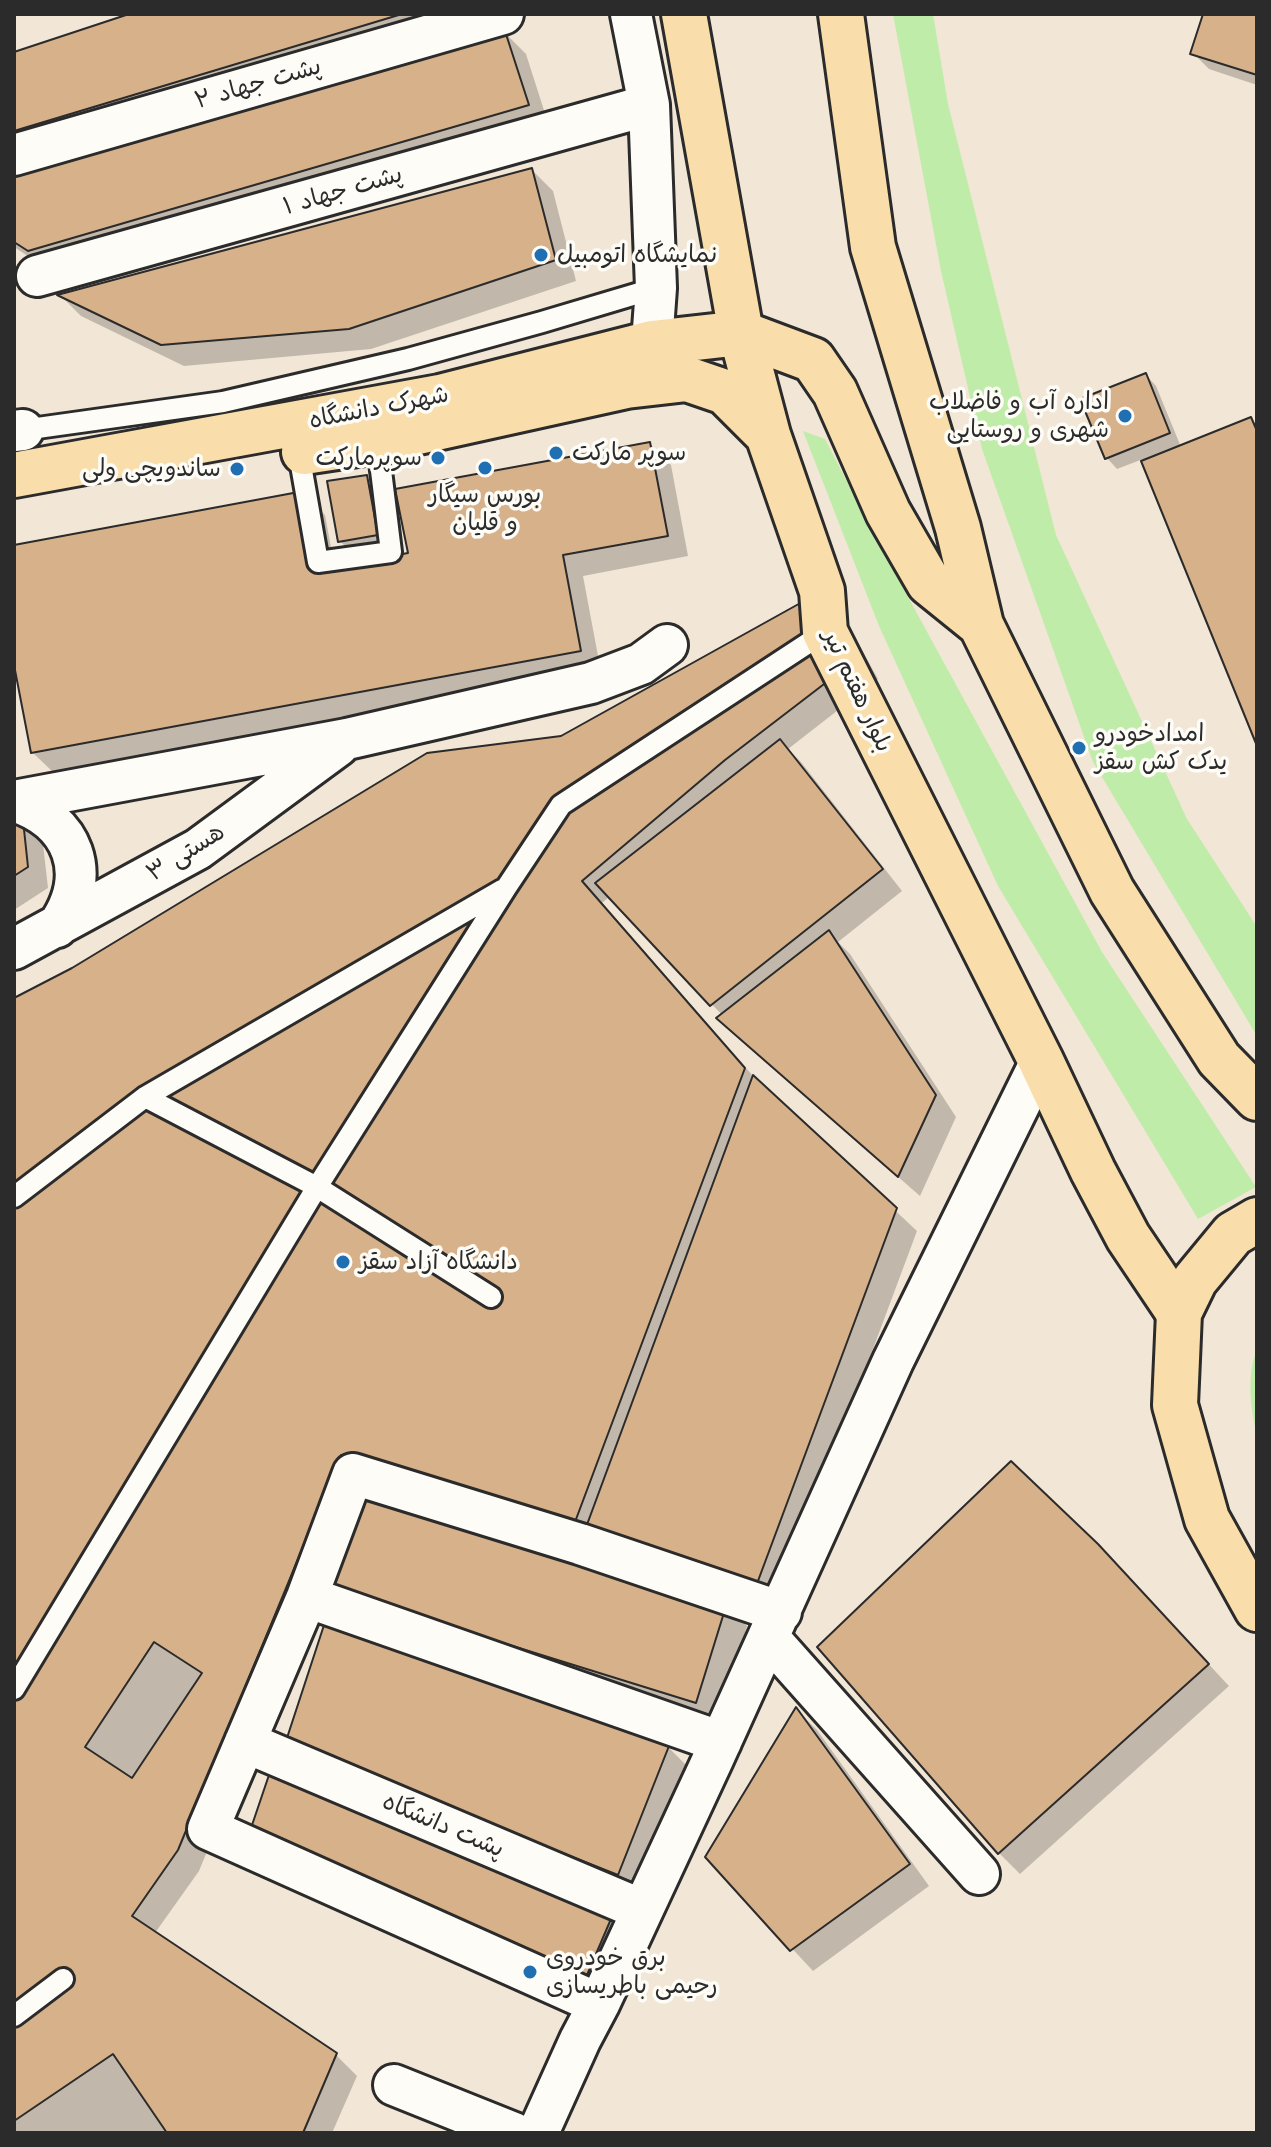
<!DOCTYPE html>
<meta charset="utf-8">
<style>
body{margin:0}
#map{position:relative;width:1271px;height:2147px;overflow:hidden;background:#f2e6d6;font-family:"Playpen Sans",sans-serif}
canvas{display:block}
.frame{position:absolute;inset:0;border:16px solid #2b2b2b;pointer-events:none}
</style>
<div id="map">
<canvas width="1271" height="2147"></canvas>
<div class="frame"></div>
</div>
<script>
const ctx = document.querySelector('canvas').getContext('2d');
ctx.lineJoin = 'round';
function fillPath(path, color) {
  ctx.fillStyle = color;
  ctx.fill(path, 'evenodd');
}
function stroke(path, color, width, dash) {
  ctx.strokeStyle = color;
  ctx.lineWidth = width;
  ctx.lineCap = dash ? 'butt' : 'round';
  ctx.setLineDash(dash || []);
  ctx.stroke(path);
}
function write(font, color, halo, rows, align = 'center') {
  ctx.font = font + ' "Playpen Sans","Playpen Sans Arabic",sans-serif';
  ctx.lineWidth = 7;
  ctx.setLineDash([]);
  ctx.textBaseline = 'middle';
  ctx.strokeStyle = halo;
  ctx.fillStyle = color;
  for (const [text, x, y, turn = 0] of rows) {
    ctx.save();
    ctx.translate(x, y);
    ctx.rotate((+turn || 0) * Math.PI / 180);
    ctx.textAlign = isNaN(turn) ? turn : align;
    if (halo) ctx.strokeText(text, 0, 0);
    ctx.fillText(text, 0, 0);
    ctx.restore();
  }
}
fillPath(new Path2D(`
 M893 14H933L948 104 1056 535 1187 819 1257 927V1036L1093 762 982 449 941 271Z
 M803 431 825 439 878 542 1102 952 1256 1187 1198 1219 998 886 879 626Z
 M1257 1349V1437C1251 1409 1246 1376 1257 1349Z`), '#c0eca9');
fillPath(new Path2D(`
 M135 14H491L14 158V54Z
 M1205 14H1257V85L1209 69 1193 53Z
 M505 33 526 54 549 126 51 271 14 247V179Z
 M532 170 553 191 576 281 371 349 184 366 81 316 61 296Z
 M1146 375 1156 386 1181 447 1251 419 1257 425V741L1143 459 1117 469 1107 458Z
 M650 444 671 465 688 556 583 576 601 672 54 773 32 752 14 654V547L304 494 325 515 335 569 410 555Z
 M366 477 371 482 382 540 345 546 340 541Z
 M842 614 878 679 788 749 801 762 902 891 838 942 850 954 956 1117 920 1196 740 1039 722 1015 610 896 602 903 760 1084 917 1231 776 1609 362 1475 199 1871 155 1933 336 2055 357 2076 332 2133H14V1001L562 738Z
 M22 822 43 844 48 888 14 910V823Z
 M1119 1568 1229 1686 1020 1874 999 1853Z
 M726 1605 747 1626 717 1722 353 1610Z
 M797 1710 817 1730 929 1886 813 1971 707 1857Z
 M668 1747 689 1768 639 1895 308 1765Z
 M252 1831 613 1913 634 1935 608 1995Z`), '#0003');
const building = new Path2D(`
 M129 14H402L14 131V52Z
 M1203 14H1257V75L1190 54Z
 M505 31 529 105 28 251 14 242V177Z
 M532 168 556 260 349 329 161 345 57 295Z
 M1146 373 1170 433 1105 459 1080 399Z
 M1251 417 1257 431V746L1141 461Z
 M650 442 668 536 563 555 581 651 31 753 14 665V545L304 491 319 569 408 553 395 489Z
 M367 475 378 535 338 542 327 481Z
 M822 591 858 658 725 760 582 881 745 1068 572 1530 341 1455 178 1850 132 1916 337 2053 303 2133H14V998L72 968 427 753 561 736Z
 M780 739 883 869 710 1006 595 883Z
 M23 820 28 867 14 876V821Z
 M829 930 936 1095 898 1177 716 1018Z
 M753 1075 897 1208 755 1589 585 1530Z
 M1011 1461 1098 1544 1209 1664 998 1854 817 1647Z
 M361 1490 727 1603 696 1703 329 1589Z
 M326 1619 669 1746 618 1875 285 1744Z
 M154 1642 202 1673 132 1778 85 1747Z
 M796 1707 910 1864 790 1951 705 1857Z
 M270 1772 614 1912 587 1975 250 1831Z
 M113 2054 167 2133H14V2121Z`);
fillPath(building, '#d7b189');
stroke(building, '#2b2b2b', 2);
const service = new Path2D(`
 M17 428 23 430 223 402 408 359 542 322 656 288
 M298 448 318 562 391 552 377 438
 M145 1097 317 1187 491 1297
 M14 1197 145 1097 502 890
 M14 1689 317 1187 506 888 561 805 825 632
 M14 2016 63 1979`);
const minor = new Path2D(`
 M631 14 649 105 656 288 652 343
 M14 155 503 14
 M37 276 649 105
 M14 431 23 430
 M14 801 347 739 591 683 641 664 667 645
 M14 801C74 821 94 874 57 927
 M14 949 198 849 338 746
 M307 1597 721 1742
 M769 1638 979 1874
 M245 1742 642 1910
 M599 2004 208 1829 307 1597 353 1474 580 1544 781 1612
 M394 2085 514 2133
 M538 2133 580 2040 599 2004 713 1759 893 1361 1041 1061`);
const primary = new Path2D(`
 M684 14 741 333 768 435 822 591 825 632 1041 1061 1093 1171 1128 1237 1179 1313
 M841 14 873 247 958 528 981 625 1112 891 1219 1059 1257 1098
 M304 452 377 441 626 386 687 379 725 392 768 435
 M14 475 440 397 652 343 741 333 813 360 835 392 888 512 929 583 981 625`);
const trunk = new Path2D(`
 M1257 1220 1233 1234 1195 1280 1179 1313 1175 1405 1207 1519 1257 1609`);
stroke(service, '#2b2b2b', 26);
stroke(minor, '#2b2b2b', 46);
stroke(primary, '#2b2b2b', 50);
stroke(trunk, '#2b2b2b', 50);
stroke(service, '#fdfcf7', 20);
stroke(minor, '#fdfcf7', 40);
stroke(primary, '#f9deab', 44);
stroke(trunk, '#f9deab', 44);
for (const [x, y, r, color] of [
 [541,255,8,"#1f6fb2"],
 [1125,416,8,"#1f6fb2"],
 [556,453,8,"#1f6fb2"],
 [438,458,8,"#1f6fb2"],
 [485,468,8,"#1f6fb2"],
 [237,469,8,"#1f6fb2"],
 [1079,748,8,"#1f6fb2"],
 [343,1262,8,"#1f6fb2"],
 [530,1972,8,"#1f6fb2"]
]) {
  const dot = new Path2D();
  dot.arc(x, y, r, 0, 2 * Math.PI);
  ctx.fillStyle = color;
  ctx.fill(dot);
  stroke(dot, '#fdfcf7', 3);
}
write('24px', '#2b2b2b', '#fdfcf7', [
 ["پشت جهاد ۲",258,84,-16],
 ["پشت جهاد ۱",343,191,-16],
 ["شهرک دانشگاه",379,408,-11],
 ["بلوار هفتم تیر",857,691,65],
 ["هستی ۳",186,853,-32],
 ["پشت دانشگاه",443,1826,23]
]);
write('24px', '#2b2b2b', '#fdfcf7', [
 ["نمایشگاه اتومبیل",557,255],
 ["اداره آب و فاضلاب",1109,402,"right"],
 ["شهری و روستایی",1109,430,"right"],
 ["سوپر مارکت",572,453],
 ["سوپرمارکت",422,458,"right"],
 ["ساندویچی ولی",221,469,"right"],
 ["بورس سیگار",485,495,"center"],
 ["و قلیان",485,523,"center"],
 ["امدادخودرو",1095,734],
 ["یدک کش سقز",1095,762],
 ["دانشگاه آزاد سقز",359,1262],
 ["برق خودروی",546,1958],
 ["رحیمی باطریسازی",546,1986]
], 'left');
</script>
